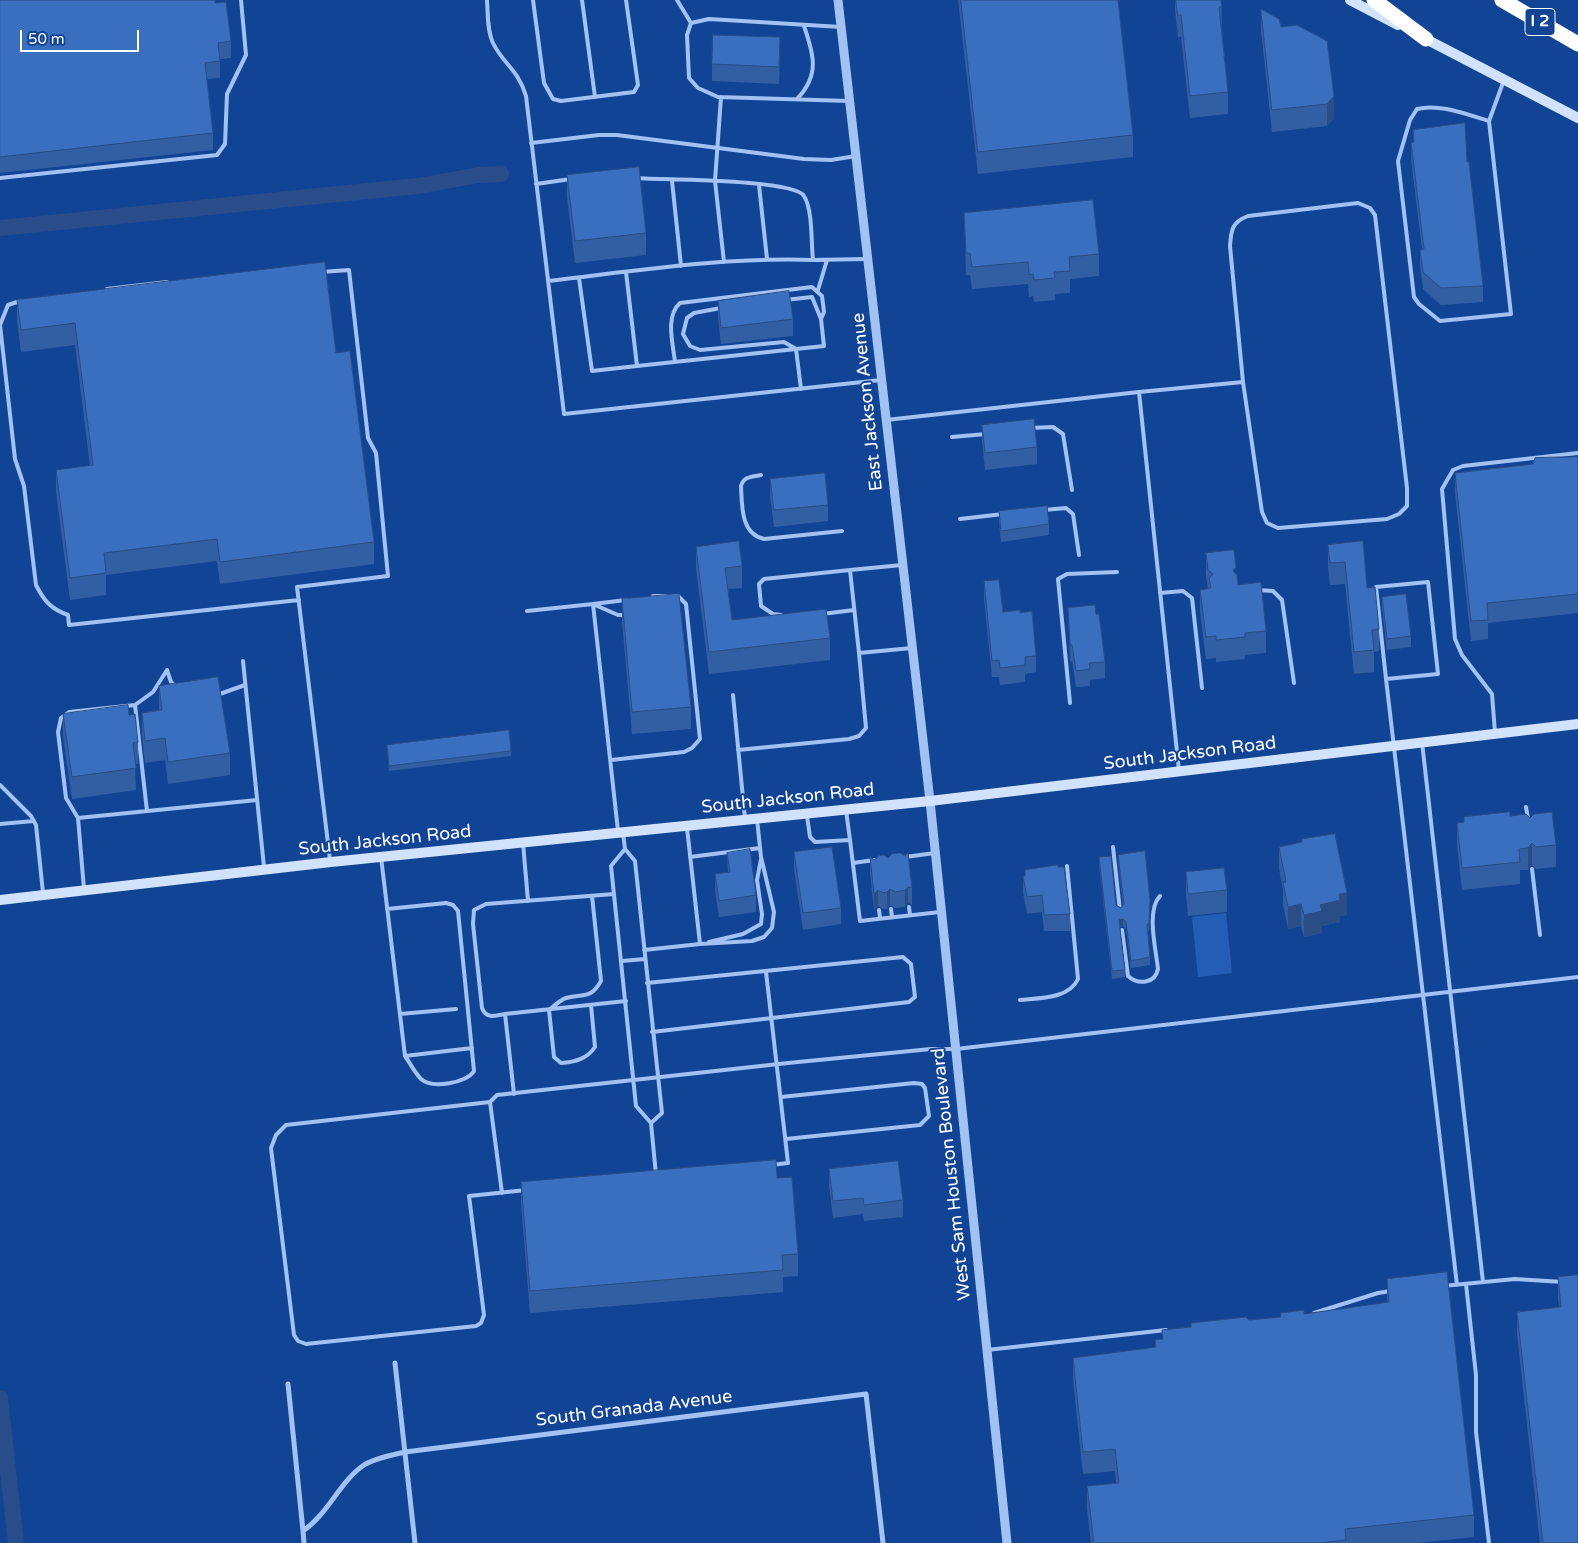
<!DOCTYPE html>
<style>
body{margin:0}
#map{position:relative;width:1578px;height:1543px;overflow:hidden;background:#124496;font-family:"Varela Round",sans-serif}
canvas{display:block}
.scale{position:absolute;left:20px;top:30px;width:119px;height:22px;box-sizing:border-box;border:2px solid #fff;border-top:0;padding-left:6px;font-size:15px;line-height:18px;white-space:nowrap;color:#fff;-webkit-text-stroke:4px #124496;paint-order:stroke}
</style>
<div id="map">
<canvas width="1578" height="1543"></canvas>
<div class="scale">50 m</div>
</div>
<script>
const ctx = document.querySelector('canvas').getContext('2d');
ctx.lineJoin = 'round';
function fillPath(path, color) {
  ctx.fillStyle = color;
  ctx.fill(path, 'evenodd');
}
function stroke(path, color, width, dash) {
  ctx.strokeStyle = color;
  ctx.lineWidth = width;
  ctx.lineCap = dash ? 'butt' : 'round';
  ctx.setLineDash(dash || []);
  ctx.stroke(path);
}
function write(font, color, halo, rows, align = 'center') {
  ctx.font = font + ' "Varela Round",sans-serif';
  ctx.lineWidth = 4;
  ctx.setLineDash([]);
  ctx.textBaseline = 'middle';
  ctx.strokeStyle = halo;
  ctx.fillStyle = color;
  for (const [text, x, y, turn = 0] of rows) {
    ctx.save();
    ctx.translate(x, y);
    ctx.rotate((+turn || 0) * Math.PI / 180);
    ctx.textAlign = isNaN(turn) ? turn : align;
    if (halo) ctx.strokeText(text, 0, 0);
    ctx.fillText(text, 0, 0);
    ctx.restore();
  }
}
fillPath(new Path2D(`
 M1226 913 1232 973 1198 977 1192 917Z`), '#245db5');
stroke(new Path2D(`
 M0 228 418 186 479 175 501 174
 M0 1398 16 1543`), '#284d8a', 16);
stroke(new Path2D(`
 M487 0C488 14 487 30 493 43 503 64 518 69 526 96L564 414 881 380
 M533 0 544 83 553 99 561 101 634 92 638 85 626 0
 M582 0 595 97
 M677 0 691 23
 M841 27 709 19 691 23 687 35 689 78 698 88 718 97 849 101
 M721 97 715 181 724 262
 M797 99C820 75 814 55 804 26
 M1489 121C1468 115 1440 103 1417 109L1410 120 1398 161 1414 297 1419 304 1440 321 1511 314 1489 121 1504 80
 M531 143 599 135H617L804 159 831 160 856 156
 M0 178 217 155 225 144 227 94 246 55 241 0
 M635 178C661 180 794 179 804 196 813 210 811 244 813 260L866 259
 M672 181 681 266
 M536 184 571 179
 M759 185 767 259
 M321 272 349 270 368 438 376 453 388 576 297 587 330 860
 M579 278 592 371 637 366 626 272
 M548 281C636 271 724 257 813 260
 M107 289 167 282
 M818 290 827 260
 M20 301 8 305 0 325 15 459 24 486 36 585C44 601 51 609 68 615L69 625 299 600
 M721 308 694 313 687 318 683 334 690 346 700 350 784 342 796 349 801 389
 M675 362C673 344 665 316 680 303L812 287 822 296 824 312 821 319
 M637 366 824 346 821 319 812 297 785 300
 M1139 392 1243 382 1262 512 1267 523 1278 528 1387 519 1399 514 1407 506V488L1375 215 1370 208 1358 203 1248 216C1232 222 1231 230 1230 246L1243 382
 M886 420 1139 392 1179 771
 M1030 428 1053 427 1063 434 1072 490
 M952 437 986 434
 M761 475C752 477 744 476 741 486 742 507 741 534 764 539L842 531
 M1044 510 1066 508 1073 514 1079 555
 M960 519 1003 514
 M1257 590 1273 591 1282 600 1294 683
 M1160 593 1183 591 1192 598 1202 688
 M593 604 626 600
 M595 605 618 615H626
 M527 611 593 604 618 831
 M822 614 854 610
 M781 615 773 614 761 606 759 584 764 579 850 570
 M859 653 850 570 902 565
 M243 661 264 867
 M167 670 171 682 176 687
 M1386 679 1438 674 1428 582 1376 587 1386 679 1457 1285
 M217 695 245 685
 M733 695 745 819
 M1070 703 1058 579 1067 574 1117 572
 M135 705 153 692 167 670
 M1495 733 1492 694 1462 655 1455 639 1442 489 1453 470 1463 466 1578 453
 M1422 742 1483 1282
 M738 750 849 739 859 736 866 728 859 653 912 648
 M611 760 684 752 692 748 700 739 686 604 678 596H653
 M0 785 31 816 36 825 43 893
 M1526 807 1528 819
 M846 810 850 840
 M807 816 810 837 815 842 850 840 860 921 940 912
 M78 818 66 798 58 732 61 718 69 712 135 705 147 811
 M0 824 34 821
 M623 833 625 849 635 861 662 1113 651 1123
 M523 843 528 901
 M1113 847 1120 911
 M625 849 611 866 636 1106 651 1123 656 1175
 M381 857 405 1056 472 1048
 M690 857 760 848
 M905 857 935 853
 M853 863 874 860
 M1532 869 1540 935
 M84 889 78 818 257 800
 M909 907 910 915
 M387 909 446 903 453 905 458 911 474 1071C467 1083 432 1089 421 1079 415 1073 410 1063 405 1056
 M891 909 892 917
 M879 910 880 918
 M1122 930 1128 976C1138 985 1155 984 1158 969 1156 950 1146 910 1160 896
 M709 942 743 934 761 924 762 914 757 880 761 859
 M700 944 752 941 764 937 772 928 774 912 761 857 757 819
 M644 950 700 944 687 828
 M622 961 645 959
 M766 972 788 1163 771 1165
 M647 983 903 957 911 964 915 997 909 1002 652 1032
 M1020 1000C1039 998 1069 999 1078 979L1067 866
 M591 1005 595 1047C587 1059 575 1062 561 1063L554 1057 549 1010C554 1006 560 1000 566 998 584 993 590 1000 601 981L592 896
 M400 1014 456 1009
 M505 1014C495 1016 486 1019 482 1008L473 924 474 910 486 904 614 894
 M514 1094 505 1014 626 1001
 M781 1097 914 1083 922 1084 925 1088 929 1116 920 1125 786 1139
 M490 1102 502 1193
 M526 1190 469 1196 484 1315 481 1323 476 1326 306 1344 298 1341 294 1335 271 1148 276 1135 286 1125 490 1102 497 1095 788 1063 931 1049H956L1578 977
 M1466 1284 1476 1375V1432L1489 1543
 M1443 1286 1515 1279 1563 1282
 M1314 1313 1378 1293 1391 1291
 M987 1350 1166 1330`), '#a2c2f3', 4);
stroke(new Path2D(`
 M395 1363 415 1543
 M288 1384 303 1531C329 1513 340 1481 364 1465 375 1458 393 1455 405 1452L866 1394 883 1543
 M303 1531 304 1543`), '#a2c2f3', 5);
stroke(new Path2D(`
 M838 0 930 801 1007 1543`), '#a2c2f3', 9);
stroke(new Path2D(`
 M1350 0 1398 25
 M1422 37 1578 118
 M0 900 331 862 930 801 1578 724`), '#d1e2fd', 10);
stroke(new Path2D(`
 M1374 0 1426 39
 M1502 0 1578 44`), '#fff', 15);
fillPath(new Path2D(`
 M0 0 215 3 231 41V58L220 59V78L207 79 213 133V150L0 173Z
 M958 0H1118L1133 135V157L978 174Z
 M1175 0H1221L1222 29 1228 92V114L1190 118 1181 37H1178L1175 10Z
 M1261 9 1281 27 1334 96V118L1327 126 1272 132 1261 31Z
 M780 54 779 84 712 81V64Z
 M1413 130 1467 162 1483 286V302L1441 305 1423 289 1420 266V250L1422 249 1411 159V143L1413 142Z
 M567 175 646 233V255L575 263 567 197Z
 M964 213 1099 254V276L1070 279V293L1055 294V300L1034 302 1033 296 1029 297 1028 284 972 289 970 275H966Z
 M17 300 336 353 374 542V564L220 584 217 561 106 575V595L70 600 56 492V470L90 466 75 345 21 352 17 322Z
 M718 301 793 319V336L721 344 718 318Z
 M982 425 1037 447V464L985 470 982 441Z
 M1578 457V613L1488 623V639L1471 641 1455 493V473L1533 464Z
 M770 479 828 505V521L774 527 770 496Z
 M999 511 1049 524V535L1001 542 999 522Z
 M1363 541 1367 588 1379 629V651L1374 652V672L1354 674 1345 584 1330 585 1328 567V545Z
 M696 547 742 566V588L728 589 732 620 830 638V660L709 674 696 569Z
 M1206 553 1236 574 1238 585 1266 631V653L1245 655V659L1216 662V658L1206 659 1200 612V590L1208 589 1206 576Z
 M984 581 1003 612 1020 613 1036 656V672L1025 674V682L1000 685 999 677H992L984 598Z
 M1382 597 1411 636V647L1387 650 1382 608Z
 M622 599 691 707V729L632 734 622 621Z
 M1068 608 1096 614 1105 662V678L1090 680V686L1076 687 1072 661 1070 662Z
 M159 686 230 753V775L168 784 165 760 145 763 142 735V713L159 710Z
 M63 714 129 715 138 742V764H135L136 790 72 799 63 736Z
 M387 745 511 751V756L389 771Z
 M1510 816 1556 845V867L1536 869 1532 865 1528 870H1520V884L1462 890 1457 845V823L1464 822V817Z
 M1302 839 1347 915 1340 916V922L1322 926V933L1304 937 1301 926 1288 929 1283 904V889L1279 869V847L1302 842Z
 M794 852 841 908V924L803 930 794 869Z
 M727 853 756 895V912L719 917 715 891V874L728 873Z
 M1118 855 1150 900 1149 931H1147L1150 957V965L1131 968 1126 929 1123 926 1120 927 1125 970V977L1112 979 1099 865V857L1116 905 1121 908 1123 905 1118 862Z
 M870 857 912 888V905L908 903 905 907 895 908 890 905 887 909H883L878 906 874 910 870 873Z
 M1025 870 1070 914V931H1044L1042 912 1027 914 1023 893V876H1025Z
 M1186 872 1227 890V912L1188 916 1186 894Z
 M829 1169 903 1200V1217L864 1221 863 1214 833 1218 829 1186Z
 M777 1178 798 1254V1276L783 1277V1292L530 1313 521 1204V1182Z
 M1578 1275V1543H1540L1517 1334V1312L1559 1307 1558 1299V1277Z
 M1387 1279 1474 1515V1537L1417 1543H1091L1087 1509V1486L1116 1483 1115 1471 1083 1474 1073 1380V1358L1155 1348V1340H1162V1330L1191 1327V1323L1249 1320 1280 1317V1313L1304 1314 1387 1303Z`), '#325fa3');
fillPath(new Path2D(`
 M1334 96V118L1327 126V104Z
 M1532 843V865L1528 870V848Z
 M908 887V903L905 907V890Z
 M890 889V905L887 909V892Z
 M878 890V906L874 910V894Z
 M1347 893V915L1340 916V922L1322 926V933L1304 937V915L1339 894Z
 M1301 904V926L1288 929V907Z
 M1123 919V926L1119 927V920Z`), '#294d85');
const building = new Path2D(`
 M0 0H215V3L226 2 231 41 218 43 220 61 205 63 213 133 0 157Z
 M961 0H1118L1133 135 978 152Z
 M1176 0H1221L1222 7H1219L1228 92 1190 96 1181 15H1178Z
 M1261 9 1279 19 1281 27 1297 25 1327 41 1334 96 1327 104 1272 110Z
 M713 35 780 37 779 67 712 64Z
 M1465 123 1467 162H1469L1483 286 1441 288 1423 272 1420 250 1424 249 1411 143 1414 142 1413 130Z
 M639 167 646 233 575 241 567 175Z
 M1093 200 1099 254 1069 257 1070 271 1054 272 1055 278 1034 280 1033 274 1029 275 1028 262 972 267 970 253H966L964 213Z
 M325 262 336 353 350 351 374 542 220 562 217 539 104 553 106 573 70 578 56 470 93 465 75 323 21 330 17 300Z
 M789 291 793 319 721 328 718 301Z
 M1034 419 1037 447 985 453 982 425Z
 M1578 457V594L1487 603 1488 620 1471 621 1455 473 1533 464 1535 458Z
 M825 473 828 505 774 510 770 479Z
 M1047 506 1049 524 1001 531 999 511Z
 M739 541 742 566 725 568 732 620 826 609 830 638 709 652 696 547Z
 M1363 541 1367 588 1375 587 1379 629 1372 630 1374 650 1354 652 1345 562 1330 563 1328 545Z
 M1234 550 1236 567 1233 571 1237 575 1238 585 1261 582 1266 631 1245 633V637L1216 640V636L1206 637 1200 590 1211 588 1209 578 1213 574 1208 570 1206 553Z
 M999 580 1003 612 1020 610V613L1032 611 1036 656 1025 657V665L1000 668 999 660 992 661 984 581Z
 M679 594 691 707 632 712 622 599Z
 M1406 594 1411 636 1387 639 1382 597Z
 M1095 605 1096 614H1099L1105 662 1089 663 1090 669 1076 671 1072 645H1070L1068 608Z
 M218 677 230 753 168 762 165 738 145 741 142 713 162 710 159 686Z
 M128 705 129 715 135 714 138 742 133 743 136 768 72 777 63 714Z
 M509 730 511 751 389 766 387 745Z
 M1510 812V816L1526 814 1530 818 1534 814 1552 812 1556 845 1536 847 1532 843 1528 848 1519 849 1520 862 1462 868 1457 823 1464 822V817Z
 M1335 834 1347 893 1339 894 1340 900 1320 905 1322 911 1304 915 1301 904 1288 907 1283 882H1286L1279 847 1302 842V839Z
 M832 847 841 908 803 913 794 852Z
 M750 849 756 895 719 901 715 874 730 872 727 853Z
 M1145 851 1150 900 1149 924H1147L1150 957 1131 961 1126 922 1123 919 1119 920 1125 970 1112 971 1099 857 1111 856 1116 905 1121 908 1124 904 1118 855Z
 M900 853 905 856 908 853 912 888 908 887 905 890 895 892 890 889 887 892 883 893 878 890 874 894 870 857 875 860 878 856 884 855 888 858 892 854Z
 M1058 865V867H1064L1070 914 1044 915 1042 895 1027 897 1023 876H1025V870Z
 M1224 868 1227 890 1188 894 1186 872Z
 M776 1160 777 1178 792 1177 798 1254 782 1255 783 1270 530 1291 521 1182Z
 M898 1161 903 1200 864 1205 863 1198 833 1201 829 1169Z
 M1447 1272 1474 1515 1345 1529 1346 1540 1320 1543H1094L1087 1486 1119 1483 1115 1449 1083 1452 1073 1358 1156 1347 1155 1340 1163 1339 1162 1330 1191 1327V1323L1246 1317 1249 1320 1281 1317 1280 1313 1304 1310V1314L1389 1302 1387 1279Z
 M1578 1275V1543H1543L1517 1312 1561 1307 1558 1277Z`);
fillPath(building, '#3a6ebe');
stroke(building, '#294d85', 1);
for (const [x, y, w] of [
 [1540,22,30]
]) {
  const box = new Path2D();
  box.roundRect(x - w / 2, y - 13.5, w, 27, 4);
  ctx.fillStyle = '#124496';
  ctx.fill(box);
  stroke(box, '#fff', 1);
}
write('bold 16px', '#fff', null, [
 ["I 2",1540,22]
]);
write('18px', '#fff', '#124496', [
 ["East Jackson Avenue",868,402,-96],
 ["South Jackson Road",1190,754,-7],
 ["South Jackson Road",788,799,-6],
 ["South Jackson Road",385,841,-6],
 ["West Sam Houston Boulevard",952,1174,-96],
 ["South Granada Avenue",634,1409,-7]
]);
</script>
